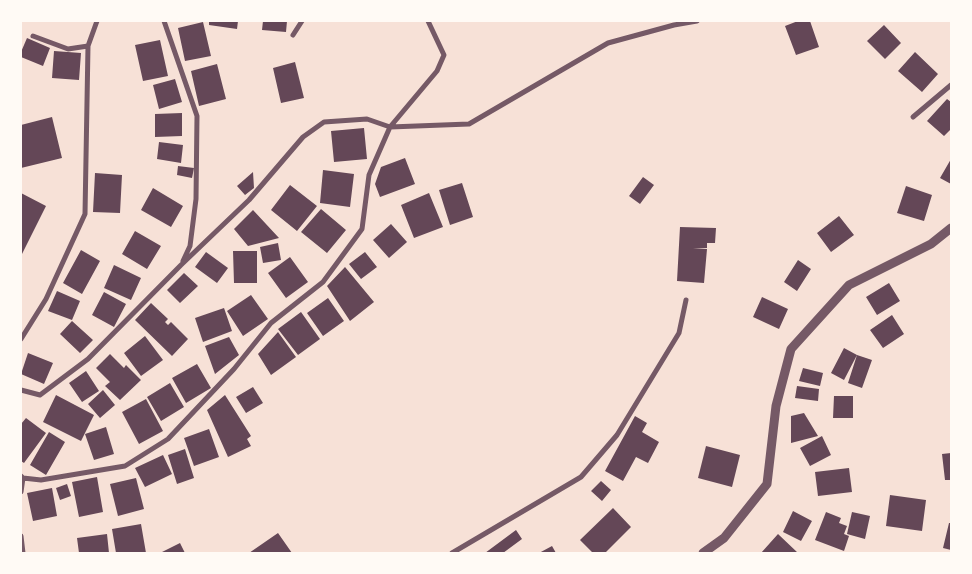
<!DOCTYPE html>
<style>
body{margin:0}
#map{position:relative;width:972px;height:574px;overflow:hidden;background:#f7e1d7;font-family:"Exo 2",sans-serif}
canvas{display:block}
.frame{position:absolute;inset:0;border:22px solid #fffaf5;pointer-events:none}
</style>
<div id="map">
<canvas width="972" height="574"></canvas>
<div class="frame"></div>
</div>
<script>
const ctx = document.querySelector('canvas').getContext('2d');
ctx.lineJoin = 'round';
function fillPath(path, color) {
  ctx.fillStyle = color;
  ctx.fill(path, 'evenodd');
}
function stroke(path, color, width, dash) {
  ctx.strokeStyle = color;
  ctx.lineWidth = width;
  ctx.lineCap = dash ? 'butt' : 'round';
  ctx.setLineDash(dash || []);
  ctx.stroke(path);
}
fillPath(new Path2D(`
 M209 21H238L237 29 209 25Z
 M263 21H287L286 32 262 30Z
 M798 21H810L819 47 796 55 785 26Z
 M203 22 211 56 185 61 178 28Z
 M884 25 901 43 885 59 867 41Z
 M27 38 50 48 43 66 21 57V52Z
 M160 40 168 76 143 81 135 45Z
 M54 51 81 53 79 80 52 78Z
 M915 52 938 74 922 92 898 71Z
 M295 62 304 98 281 103 273 68Z
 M217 64 226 99 199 106 191 71Z
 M175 79 182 102 159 109 153 85Z
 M947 99 951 102V129L944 136 927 121Z
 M182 113V136L155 137V114Z
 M52 117 62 158 21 168V125Z
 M364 128 367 159 334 162 331 131Z
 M159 142 183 145 181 163 157 159Z
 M405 158 415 184 380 197 375 184 381 167Z
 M951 159V184L940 178Z
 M178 166 194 168 192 178 177 175Z
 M323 170 354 174 350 207 320 203Z
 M253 172 254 188 245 195 237 186Z
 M95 173 122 175 120 213 93 212Z
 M643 177 654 185 640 204 629 196Z
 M462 183 473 217 450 225 439 190Z
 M290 185 317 206 297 231 271 210Z
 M906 186 932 195 924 221 897 213Z
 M153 188 183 206 171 227 141 210Z
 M21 193 46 206 21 256Z
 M429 193 443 227 414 238 401 205Z
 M321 209 346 230 327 253 301 232Z
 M253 210 279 238 248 246 234 229Z
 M839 216 854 235 831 252 817 233Z
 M391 224 407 242 389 258 373 240Z
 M680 227 716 228 715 243H707V248H693L707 249 704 283 677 281Z
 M135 231 161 246 147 269 122 254Z
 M278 243 281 260 263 263 260 247Z
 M81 250 100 261 82 294 63 283Z
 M233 251H257V283H234Z
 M206 252 228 268 217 283 195 267Z
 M365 252 377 267 361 279 349 264Z
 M290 257 308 282 286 298 268 273Z
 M798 260 811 269 797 291 784 282Z
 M114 265 141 278 131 300 104 288Z
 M345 267 374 302 350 321 327 286Z
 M184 273 198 286 180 303 167 290Z
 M889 283 900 301 877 315 866 297Z
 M57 291 80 301 72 320 48 311Z
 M104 292 126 304 114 327 92 315Z
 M251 295 268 319 243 336 227 311Z
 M762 297 788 309 779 329 753 317Z
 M328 298 344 321 323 336 307 313Z
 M151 303 168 319 165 322 168 325 171 322 188 339 172 356 135 320Z
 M224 308 232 331 203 342 195 318Z
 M301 312 320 339 298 355 278 329Z
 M892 315 904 334 883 348 870 330Z
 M72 321 93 340 80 353 60 334Z
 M278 332 296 357 271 375 258 354Z
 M145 336 163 360 141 376 124 353Z
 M229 337 239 355 215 374 205 346Z
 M844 348 857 355 872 360 862 388 848 383 857 355 844 380 831 373Z
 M28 353 53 363 44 384 21 374Z
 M110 354 124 368 126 365 141 380 120 400 105 386 110 382 96 368Z
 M197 364 211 388 186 403 172 378Z
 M803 368 823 373 820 386 799 381Z
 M86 371 99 391 82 402 69 383Z
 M170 383 184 407 161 421 147 397Z
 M797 386 819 389 818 401 795 398Z
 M253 387 263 403 246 413 236 397Z
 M103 390 115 405 100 418 88 404Z
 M56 395 94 415 81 441 43 422Z
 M225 395 251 436 247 439 251 446 228 457 207 410Z
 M834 396H853V418H833Z
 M146 399 163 431 139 444 122 412Z
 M804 413 818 436 791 443V416Z
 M635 416 647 423 642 432 659 442 648 463 636 457 623 481 605 471Z
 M26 418 46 433 24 463 21 461V424Z
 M106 427 114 454 94 460 85 434Z
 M209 429 219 457 194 466 184 438Z
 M49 432 65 442 46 475 30 465Z
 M822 436 831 455 810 466 800 448Z
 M706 446 740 455 732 487 698 478Z
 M185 449 194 478 177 484 168 455Z
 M951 453V480H945L942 454Z
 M163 455 172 474 145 487 135 468Z
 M849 468 852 492 818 496 815 472Z
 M97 477 103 512 79 517 72 482Z
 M136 478 144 509 118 516 110 484Z
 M601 481 611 490 602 501 591 491Z
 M67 484 71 496 60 500 56 488Z
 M52 488 57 516 33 521 27 493Z
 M890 495 926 500 922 531 886 526Z
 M613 508 631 527 605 553H593L580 540Z
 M793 511 812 521 801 541 783 532Z
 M826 512 841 518 839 523 847 526 844 534 849 536 844 551 815 540Z
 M852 512 870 516 865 539 847 534Z
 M949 523H951V550L943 548Z
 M141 524 146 553H116L112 529Z
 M516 530 522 539 503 553H485Z
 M278 533 292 553H249Z
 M107 534 109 553H79L77 538Z
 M778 534 798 553H761Z
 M180 543 185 553H160Z
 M552 546 556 553H539Z`), '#644757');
stroke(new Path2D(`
 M164 21 197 116 196 199 190 246 183 261
 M293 35 302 21
 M33 36 68 49 88 46
 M913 117 951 85
 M21 339 46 299 85 214 88 46 97 21
 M21 390 40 395 88 359 181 265 249 200 303 137 324 122 367 119 390 127 469 124 608 43 674 25 697 21
 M21 476 23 478 41 480 125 466 168 439 234 369 271 323 323 282 362 229 369 175 390 127 437 71 444 55 428 21
 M21 492 23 478
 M21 536 23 553
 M452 553 581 477 617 435 679 333 686 300`), '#755966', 5);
stroke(new Path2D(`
 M703 553 724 538 767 484 776 406 791 349 849 285 931 244 951 228`), '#755966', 9);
</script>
